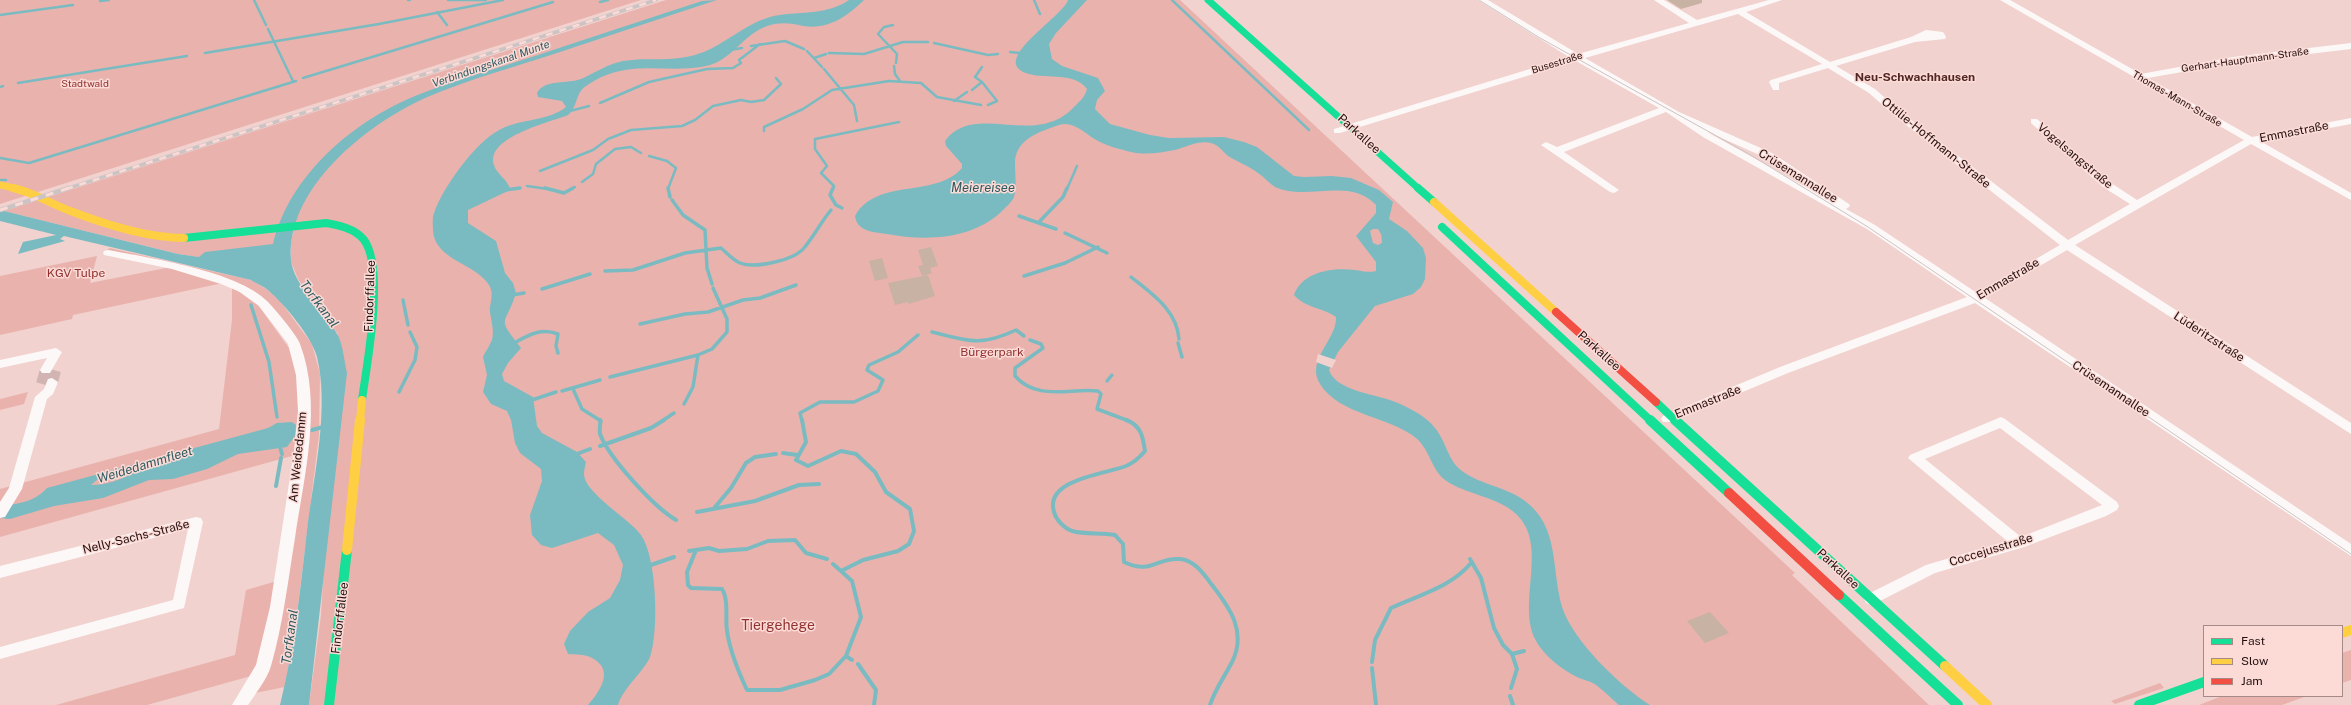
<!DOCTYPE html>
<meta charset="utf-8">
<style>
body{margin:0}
#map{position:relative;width:2351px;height:705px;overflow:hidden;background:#f1d2cf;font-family:"Public Sans",sans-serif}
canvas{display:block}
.legend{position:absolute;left:2203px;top:625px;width:140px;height:72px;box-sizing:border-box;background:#fcdbd7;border:1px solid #a58a87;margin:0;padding:5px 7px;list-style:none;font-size:12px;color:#22100f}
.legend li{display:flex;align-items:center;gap:8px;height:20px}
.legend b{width:20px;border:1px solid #a58a87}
</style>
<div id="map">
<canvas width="2351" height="705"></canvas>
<ul class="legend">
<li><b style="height:5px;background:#16e098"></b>Fast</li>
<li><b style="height:5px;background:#ffcf43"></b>Slow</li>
<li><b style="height:5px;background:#f24e42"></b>Jam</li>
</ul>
</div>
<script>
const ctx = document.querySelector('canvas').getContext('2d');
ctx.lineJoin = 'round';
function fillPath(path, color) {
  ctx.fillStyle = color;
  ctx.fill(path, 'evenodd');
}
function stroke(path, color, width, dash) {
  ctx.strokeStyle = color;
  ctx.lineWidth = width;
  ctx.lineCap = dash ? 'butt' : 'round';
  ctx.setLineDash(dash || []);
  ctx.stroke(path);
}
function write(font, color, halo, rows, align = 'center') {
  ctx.font = font + ' "Public Sans",sans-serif';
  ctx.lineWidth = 3;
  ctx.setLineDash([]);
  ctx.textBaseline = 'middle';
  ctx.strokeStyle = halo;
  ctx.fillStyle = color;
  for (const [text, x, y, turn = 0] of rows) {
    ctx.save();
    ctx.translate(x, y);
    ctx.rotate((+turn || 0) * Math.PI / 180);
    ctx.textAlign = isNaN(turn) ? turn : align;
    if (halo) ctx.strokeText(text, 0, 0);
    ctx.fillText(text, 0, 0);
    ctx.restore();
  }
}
fillPath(new Path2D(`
 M0 0H641L0 204Z
 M666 0H1180L1781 560 1795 573 1792 575 1929 705H309L321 615 338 334 298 279 291 262V243L295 223 282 230 275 269 178 254 4 211Z
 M110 248 251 280 268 290 280 301 312 344 320 374 319 435 296 622 285 687 255 693 267 666 306 369 250 289 135 256 107 250Z
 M97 256 90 283 171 267 223 283 73 315 72 319 0 335V276Z
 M232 287 258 305 289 348 297 374 300 403 299 454 0 537V489L219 429 232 320Z
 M28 392 24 404 0 410V399Z
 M277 581 257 663 251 676 147 705H56L235 655 246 590Z
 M2351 650V680L2342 683V653Z
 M2160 683 2164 688 2115 704 2111 701Z
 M2222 696H2307L2282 705H2199Z`), '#eab2ad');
fillPath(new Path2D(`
 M717 0C664 17 612 35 560 52 515 67 469 79 425 98 366 125 286 188 291 260 293 284 323 311 336 332 343 342 344 361 347 373L309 705H280C295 645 301 583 308 522 315 471 329 407 317 357 312 337 284 304 269 291 264 286 257 284 251 280L64 236 60 239 65 241 18 254 23 242 56 235 0 221V210L178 254 199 257 205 252 273 244C289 176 352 122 415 96 454 80 495 69 535 56 591 37 647 19 702 1Z
 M849 0H864C847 16 829 30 803 26 790 23 780 22 767 26 744 34 733 58 710 65 667 76 630 56 586 86 575 93 578 107 568 115 551 122 485 137 494 165 496 174 509 180 510 190L468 210V223L496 241 505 273 513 283 516 293C505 328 496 315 521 348L508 363 502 374 504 381 533 397 537 426 542 433 577 452 586 462C585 466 584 471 584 474 584 493 630 519 641 535 657 558 659 631 650 657 645 670 623 688 618 705H588C600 691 616 669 590 657 584 654 575 655 568 654L564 644 570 631 588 612 610 598 620 580 623 565 614 545 598 533 552 548 541 545 532 535 530 515 542 481 541 469 520 453 515 443 511 420 507 411 491 404 483 392 487 375 483 357C485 352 488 349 490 344 496 335 491 321 490 312 489 303 495 295 489 285 475 263 435 260 433 231 433 225 432 218 434 213 443 187 476 141 501 129 520 119 549 121 566 107L562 101 538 97 537 93C544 79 568 84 581 79 595 73 607 64 623 61 646 57 672 62 695 55 723 47 742 25 770 17 797 10 824 17 849 0Z
 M1068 0H1087L1056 33 1049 44 1052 59 1062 66 1098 78 1105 91 1097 100 1095 109 1110 124 1150 135 1169 138 1224 137 1244 142 1257 147 1294 176 1304 177 1332 176 1351 178 1379 190 1393 202 1389 219 1407 231 1423 248 1426 258 1425 279 1421 287 1413 294 1375 306 1338 352 1329 370C1336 392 1379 394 1398 403 1411 409 1426 416 1435 428 1446 441 1448 461 1462 471 1481 485 1507 487 1525 501 1560 527 1551 570 1562 607 1573 641 1620 686 1650 705H1619C1612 699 1604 691 1596 685 1591 681 1583 680 1577 677 1561 669 1543 655 1535 639 1517 602 1549 544 1516 514 1497 496 1466 495 1445 480 1431 469 1430 450 1416 438 1389 416 1339 415 1320 384 1305 360 1337 340 1336 317 1324 308 1305 308 1294 295 1302 272 1332 267 1355 270 1363 271 1367 273 1376 271V262L1356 236 1376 213V205C1349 176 1308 202 1275 187 1269 183 1264 177 1258 173 1249 166 1238 162 1228 156 1222 151 1219 145 1211 143 1199 140 1186 147 1175 150 1160 153 1145 155 1131 152 1120 149 1109 147 1098 141 1086 135 1074 120 1059 125 1038 132 1014 140 1015 165 1015 176 1017 186 1014 197 1012 202 1004 209 1000 213 970 240 924 241 887 234 874 232 857 232 855 216 877 177 935 199 962 168V164L946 146 945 141C975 100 1035 150 1075 106 1080 101 1085 97 1087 89 1075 72 1047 79 1029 74 986 62 1062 18 1068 0ZM1373 229H1378L1385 241 1378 245 1373 243 1370 231Z
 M292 422 296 425 295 436 287 447 238 454 207 469 173 479 149 480 103 498 54 506 10 519 0 518V506C19 504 34 502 47 488L268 428 277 423ZM137 469V471C123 479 107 485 91 485L98 479Z`), '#7abbc2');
fillPath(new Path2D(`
 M1318 354 1336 360 1332 368 1316 362Z`), '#f1d2cf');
stroke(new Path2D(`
 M254 0 266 25
 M408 0H410
 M448 0H486
 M1034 0 1040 14
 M1172 0 1309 130
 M100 1 109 0
 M600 2 608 0
 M437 12 447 25
 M0 15 73 5
 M893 25 884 27 878 34 897 54 896 63
 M268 29 289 73
 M934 43 988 55 998 54
 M751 46 785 41 804 49
 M730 50 742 48
 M807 51 822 67
 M1010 52 1020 53
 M205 53 379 24 503 0
 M829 53 864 54 903 42H928
 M814 58 826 54
 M894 66 895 74 900 81
 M824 69 854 105 857 121
 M290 75 293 81
 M303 78 553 2
 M982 82 997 101 988 105
 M18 83 187 56
 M0 87 3 86
 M972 90 982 82 975 77 982 67
 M954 101 967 92
 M600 103 649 82 707 69 733 68 741 63 739 60 760 44
 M570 111 589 106
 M764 131V127L803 109 832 90 889 81 921 83 937 97 981 105
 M649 156 667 161 676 168 668 189
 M0 158 29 163 296 81
 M540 171 593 150 608 139 631 130 682 126 695 120 713 106 741 100 751 102 764 100 781 84 776 78
 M0 180H6
 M582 182 593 174 596 164 615 149 631 147 641 153
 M527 186 548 189
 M513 189 520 188
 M571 189 575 187
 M833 189 834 186 821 173 827 166 815 149V139L899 122
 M1067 189 1077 166`), '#7abbc2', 2.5);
stroke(new Path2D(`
 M545 188 564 193 573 188
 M668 188 670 197
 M833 188 830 195 836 205 842 208
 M505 190 520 188
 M672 200 683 215 705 230 707 268 712 284
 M1019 216 1056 229
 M1039 222 1063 197 1067 188
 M1065 233 1107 253
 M1383 233 1384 246
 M605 271 633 270 685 253 721 248C727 253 733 260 740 263 755 269 794 260 804 248 814 236 821 222 831 210
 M1024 276 1065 263 1098 247
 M1131 277C1152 294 1177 310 1179 339
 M542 289 590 274
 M512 295 524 293
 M403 300 408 325
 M251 305 269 362 277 417
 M640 324 685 314 708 312 743 300 760 298 796 285
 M932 332C968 341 980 347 1016 330L1024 336
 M1030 340 1041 344 1043 348 1015 368V376C1037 401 1069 388 1098 391L1101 394 1097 409 1129 421
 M516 342C530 334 542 328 558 334L556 346 558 353
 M1178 343 1182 357
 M610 377 698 355 712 349 727 332V319L713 288
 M1107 381 1112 375
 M573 389 582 409 601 421
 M562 391 600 380
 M399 392 415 360 417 347 410 332
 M529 401 556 392
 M684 404 693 387 698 355
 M662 421 674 413
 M802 421 800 413 820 402H854L878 391 883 380 867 370 869 365 898 352 918 335`), '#7abbc2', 3.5);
stroke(new Path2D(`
 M600 420C601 423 599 429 600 434 609 458 654 507 676 520
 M1126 420C1141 425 1143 437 1145 451 1140 457 1133 463 1126 466 1106 474 1044 479 1054 512 1056 520 1064 528 1072 531 1086 535 1101 532 1115 535L1123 544 1124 562C1152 575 1156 557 1180 559 1194 560 1204 574 1212 585 1230 608 1247 632 1232 662 1225 676 1215 689 1210 705
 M312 430 323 427
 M279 443 282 454
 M600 446 651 428 664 420
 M783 453 797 455
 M574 455 590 449
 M276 486 281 458
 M715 507 731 488 746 463 755 457 776 454
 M697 512 755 501 799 485 819 484
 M696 550 687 572 688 585 691 588 722 589C729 600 725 618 727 631 730 652 738 671 747 690H780L815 680 829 674 846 656 861 617 852 581 841 571 863 560 898 551 909 544 914 531 910 509 886 492 875 472 856 454 841 451 808 466 796 460 806 442 802 420
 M689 551 709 548 719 551 747 549 768 541 795 540 806 553 827 559
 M1470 559 1481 578 1494 628 1503 645 1512 654 1517 669 1511 688
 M833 564 841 571
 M648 566 674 557
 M1512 654 1524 651
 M846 656 852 660
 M1372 662 1375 640 1391 608C1421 594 1450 588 1472 562
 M858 664 876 690 874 705
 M1372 668 1376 705
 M1510 696 1513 705`), '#7abbc2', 4);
fillPath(new Path2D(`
 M1667 0H1702V3L1681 9Z
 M931 247 938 266 930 268 932 273 922 276 918 266 923 265 918 250Z
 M882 258 888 278 875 281 869 261Z
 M928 275 935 296 912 303 909 304 908 302 895 305 888 283Z
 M1710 612 1729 633 1705 643 1687 621Z`), '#c7b2a3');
stroke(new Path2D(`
 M52 382 56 367
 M42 384 46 370`), '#d2b5b2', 12, [12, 5.5]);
fillPath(new Path2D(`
 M1478 0H1488L1578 54 1689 23 1654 0H1664L1697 20 1769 0H1782L1746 12 1830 62 1911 37 1926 30 1943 32 1946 37 1945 39 1915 42 1836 66 1875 89 1902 113 2068 240 2130 204 2103 187 2031 123V119H2037L2111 183 2137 200 2244 140 2000 0H2010L2141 74 2233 57 2351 43V49L2233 63 2148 78 2252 137 2351 118V124L2260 141 2351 193V200L2251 144 2075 245 2351 423V434L2067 250 1985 298 2351 544V556L1975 303 1788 373 1671 422H1663L1661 419 1663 416 1780 367 1967 297 1867 229 1703 137 1666 112 1564 152 1619 190 1614 193 1610 192 1541 145 1546 142 1557 147 1659 108 1576 61 1340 133H1334V129L1569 57ZM1738 14 1822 64 1771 80 1769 82 1773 90H1779V83L1828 68 1869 93 1896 117 2060 245 1977 293 1875 225 1846 209 1850 206 1849 204 1772 153 1679 112 1585 58ZM1708 132 1764 157 1822 196 1709 133Z
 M108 250C150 258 237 271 267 301 274 308 297 335 300 344 323 405 304 476 295 538 288 581 283 624 271 666 267 679 256 693 248 705H232L256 665 270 607 294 451 298 411 296 375 288 344 259 306 240 292 221 284 172 269 104 255 103 253 104 251Z
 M56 348 62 352 50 373H42L40 370 47 358 0 368V360Z
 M52 378 58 382 53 394 47 399 22 489 5 517 0 518V502L9 488 35 397 44 389 48 379Z
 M2001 417 2005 419 2117 502 2119 506 2117 510 2106 516 2024 547 1935 573 1876 603 1871 605 1866 603 1864 599 1866 595 1926 565 2007 541 1908 458 1910 455ZM2000 428 2102 505 2021 537 1925 459Z
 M196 517 201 518 203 522 184 608 0 659V647L173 600 188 529 0 578V566Z`), '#fdf8f8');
stroke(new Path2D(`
 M1208 0 1419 189`), '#16e098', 7);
stroke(new Path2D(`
 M1418 188 1434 202
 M1442 227 1651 421
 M184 238 326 223C340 225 358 229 366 243 384 275 367 363 362 400
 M1656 402 1676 421`), '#16e098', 8);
stroke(new Path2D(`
 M1650 420 1729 493
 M1675 420 1945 666
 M1839 595 1958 705
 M329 705 347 550
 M2139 705 2204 682`), '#16e098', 10);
stroke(new Path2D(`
 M0 185 18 189`), '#ffcf43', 7);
stroke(new Path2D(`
 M13 188C36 193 52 205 73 212 107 225 148 238 184 238
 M1434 202 1556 312
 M360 421 362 400`), '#ffcf43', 8);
stroke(new Path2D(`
 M347 550 360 420
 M2342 633 2351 630
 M1945 666 1987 705`), '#ffcf43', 10);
stroke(new Path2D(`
 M1556 312 1656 402`), '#f24e42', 8);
stroke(new Path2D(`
 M1729 493 1839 595`), '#f24e42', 10);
stroke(new Path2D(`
 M1479 0 1540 38 1749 154 1868 227 2351 554`), '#ccc4c4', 1);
const railFar1 = new Path2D(`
 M66 189 656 0`);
const rail = new Path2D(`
 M0 210 69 188`);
stroke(railFar1, '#ccc4c4', 3.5);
stroke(rail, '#ccc4c4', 4.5);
stroke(railFar1, '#fcdbd7', 2.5, [7]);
stroke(rail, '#fcdbd7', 3, [8]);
write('10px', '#22100f', '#fcdbd7', [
 ["Gerhart-Hauptmann-Straße",2245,60,-8],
 ["Busestraße",1557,63,-17],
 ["Thomas-Mann-Straße",2177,99,30]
]);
write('10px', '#903230', '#fcdbd7', [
 ["Stadtwald",85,84]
]);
write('italic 11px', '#2d5b60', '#fcdbd7', [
 ["Verbindungskanal Munte",491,64,-19]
]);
write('bold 12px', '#512724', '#fcdbd7', [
 ["Neu-Schwachhausen",1915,77]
]);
write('12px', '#22100f', '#fcdbd7', [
 ["Emmastraße",2294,132,-11],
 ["Parkallee",1359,134,42],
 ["Ottilie-Hoffmann-Straße",1936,143,39],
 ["Vogelsangstraße",2075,156,40],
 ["Crüsemannallee",1798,176,32],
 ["Emmastraße",2008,279,-30],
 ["Findorffallee",370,296,-88],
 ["Lüderitzstraße",2209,337,33],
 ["Parkallee",1599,351,42],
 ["Crüsemannallee",2111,389,34],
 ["Emmastraße",1708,402,-22],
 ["Am Weidedamm",298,457,-84],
 ["Nelly-Sachs-Straße",136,537,-14],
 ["Coccejusstraße",1991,550,-17],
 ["Parkallee",1838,569,43],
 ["Findorffallee",340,618,-83]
]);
write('12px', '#903230', '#fcdbd7', [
 ["KGV Tulpe",76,273],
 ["Bürgerpark",992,352]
]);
write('italic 13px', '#2d5b60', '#fcdbd7', [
 ["Meiereisee",983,188],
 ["Torfkanal",319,304,53],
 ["Weidedammfleet",145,465,-17],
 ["Torfkanal",290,637,-82]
]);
write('14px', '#903230', '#fcdbd7', [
 ["Tiergehege",778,626]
]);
</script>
